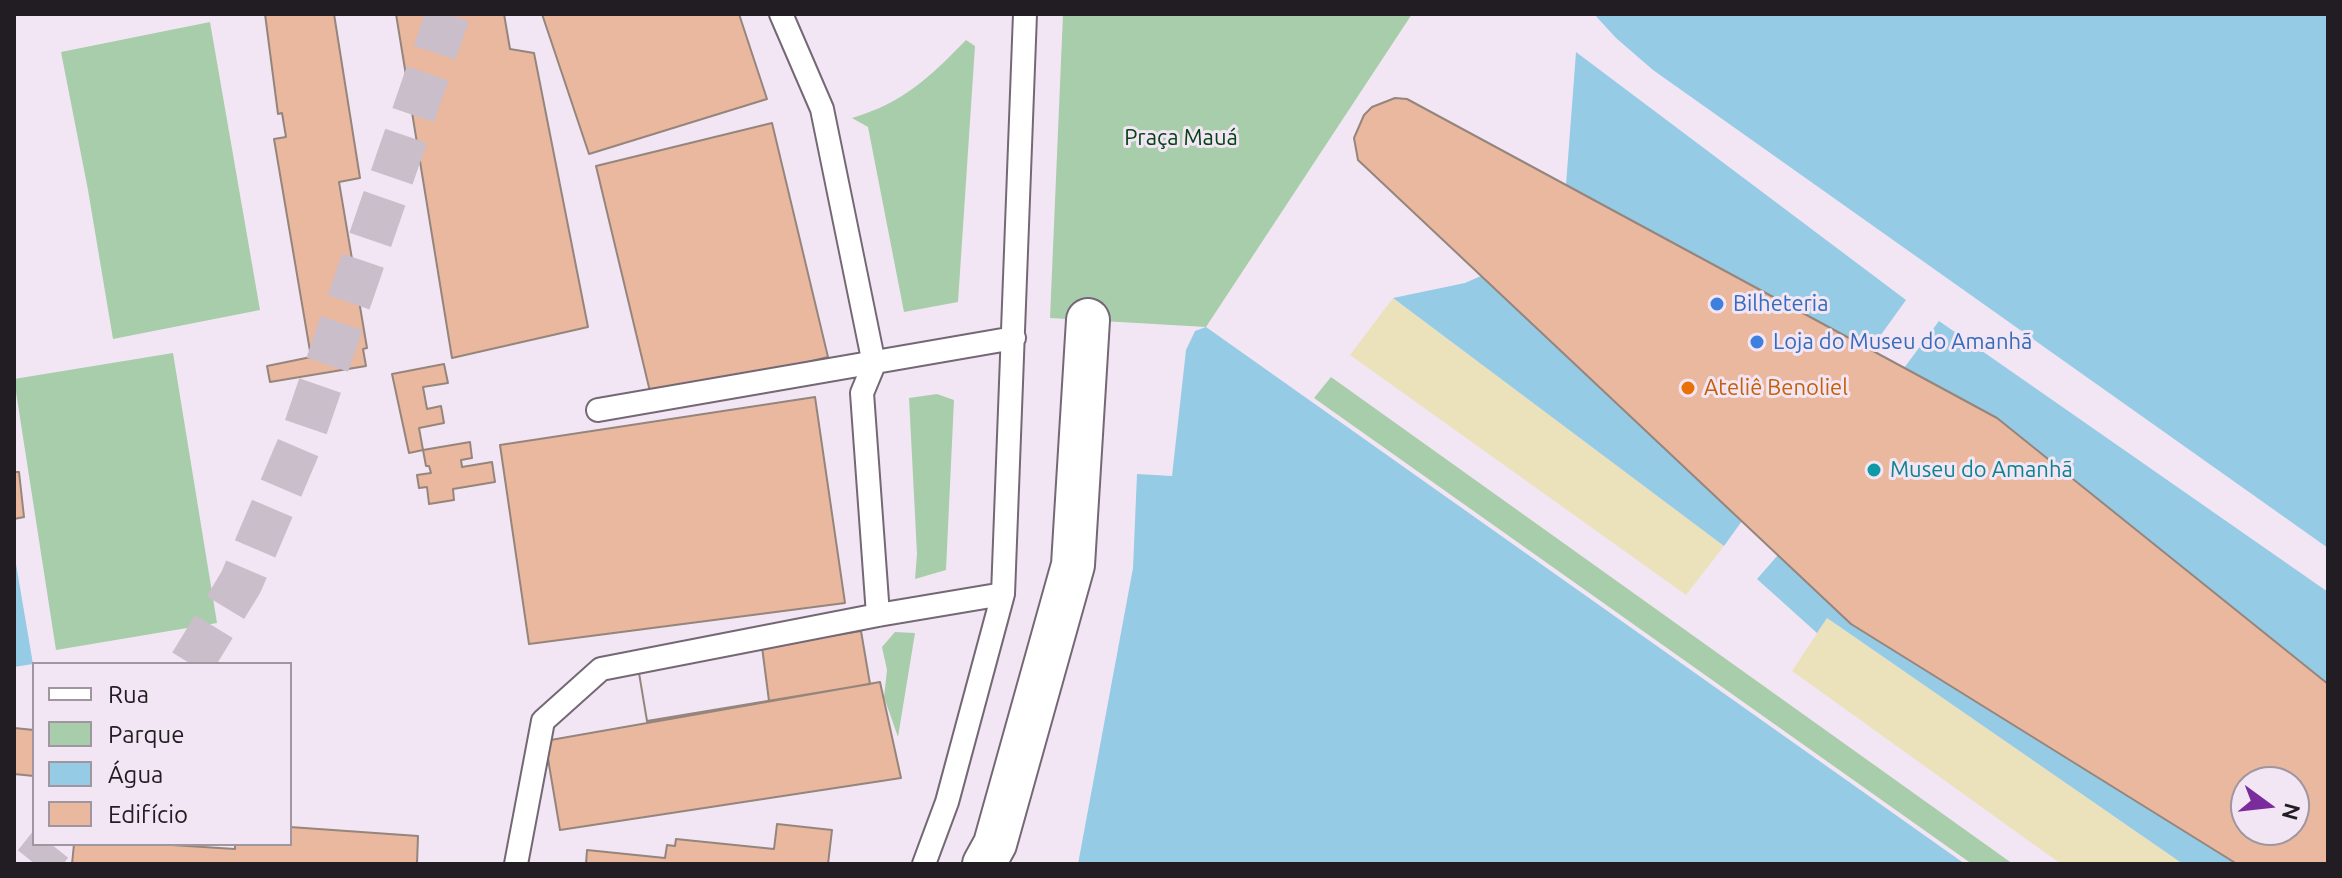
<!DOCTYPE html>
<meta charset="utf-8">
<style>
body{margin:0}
#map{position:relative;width:2342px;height:878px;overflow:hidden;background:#f3e6f4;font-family:Ubuntu,sans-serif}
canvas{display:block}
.frame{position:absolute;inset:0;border:16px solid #211d22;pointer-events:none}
.legend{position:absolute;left:32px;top:662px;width:260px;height:184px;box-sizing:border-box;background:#f3e6f4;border:2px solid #9f96a0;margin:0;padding:10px 14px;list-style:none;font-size:24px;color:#211d22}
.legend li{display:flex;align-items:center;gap:16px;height:40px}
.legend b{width:40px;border:2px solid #9f96a0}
.north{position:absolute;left:2230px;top:766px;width:80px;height:80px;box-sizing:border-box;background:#f3e6f4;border:2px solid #9f96a0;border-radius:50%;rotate:105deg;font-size:22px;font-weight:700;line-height:32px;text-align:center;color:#211d22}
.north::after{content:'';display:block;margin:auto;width:28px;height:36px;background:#7b2c9c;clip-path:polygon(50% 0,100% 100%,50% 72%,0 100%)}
</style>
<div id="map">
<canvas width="2342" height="878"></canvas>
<div class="frame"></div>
<ul class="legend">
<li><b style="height:10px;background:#fff"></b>Rua</li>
<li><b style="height:22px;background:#a8cdab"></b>Parque</li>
<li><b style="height:22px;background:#95cbe4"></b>Água</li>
<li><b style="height:22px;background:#e9b89f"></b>Edifício</li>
</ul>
<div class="north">N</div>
</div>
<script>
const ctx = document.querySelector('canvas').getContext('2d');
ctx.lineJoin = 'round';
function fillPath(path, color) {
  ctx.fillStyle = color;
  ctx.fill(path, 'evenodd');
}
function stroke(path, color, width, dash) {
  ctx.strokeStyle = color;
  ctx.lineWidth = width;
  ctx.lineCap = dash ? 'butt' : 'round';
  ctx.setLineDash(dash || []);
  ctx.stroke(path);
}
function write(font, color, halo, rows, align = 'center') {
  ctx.font = font + ' Ubuntu,sans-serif';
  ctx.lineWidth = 6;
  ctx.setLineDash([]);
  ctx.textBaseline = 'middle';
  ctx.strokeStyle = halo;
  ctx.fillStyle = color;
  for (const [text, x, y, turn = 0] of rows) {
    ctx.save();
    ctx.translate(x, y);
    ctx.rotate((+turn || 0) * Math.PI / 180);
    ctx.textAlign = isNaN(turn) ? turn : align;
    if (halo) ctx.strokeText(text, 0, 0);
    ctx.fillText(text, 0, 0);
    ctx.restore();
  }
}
fillPath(new Path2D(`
 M1063 14H1412L1206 327 1050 318Z
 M210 22 260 310 113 339 88 190 61 52Z
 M966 40 975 46 958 302 904 312 868 127 852 118C903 103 930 77 966 40Z
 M173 353 217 623 56 650 14 379Z
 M1331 377 2013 864H1972L1314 398Z
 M937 394 954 400 946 570 915 579 917 554 909 398Z
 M895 632 915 633 898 737 884 697 887 670 882 647Z`), '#a8cdab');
fillPath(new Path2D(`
 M1393 298 1724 546 1686 595 1350 355Z
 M1827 618 2183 864H2061L1792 671Z`), '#ebe2bc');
fillPath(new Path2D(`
 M1594 14H2328V548L1653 70 1616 38Z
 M1576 52 1906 300 1870 350 1566 185Z
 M1481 276 1742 521 1724 546 1393 298 1465 283Z
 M1939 321 2328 592V684L1997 419 1904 368Z
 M1206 327 1965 864H1078L1133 568 1137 474 1172 476 1186 350 1195 331Z
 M14 552 33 664 14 667Z
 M1778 555 2237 864H2183L1827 618 1817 633 1757 579Z`), '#95cbe4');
const building = new Path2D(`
 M265 14H334L360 178 339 182 367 348 363 349 366 366 270 382 267 366 311 357 274 139 286 137 282 113 278 114Z
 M396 14H504L510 49 534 53 588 327 452 358Z
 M542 14H739L767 99 589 154Z
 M1395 98 1407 99 1997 418 2328 684V864H2237L1851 624 1358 160 1354 138 1364 115 1372 107ZM2246 782H2294V830H2246Z
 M772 123 828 357 652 400 596 166Z
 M444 364 448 383 423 387 427 409 441 406 444 423 419 428 423 450 409 453 392 374Z
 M815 397 845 603 529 644 500 445Z
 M470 442 472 458 461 460 462 467 492 462 495 482 453 489 454 500 429 504 427 487 419 488 417 475 431 473 429 466H426L423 450Z
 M14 472H19L24 517 14 519Z
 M861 631 870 684 647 721 638 667Z
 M762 647 769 701 647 721 638 667Z
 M880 682 901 778 560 830 545 741Z
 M14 728 34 730V776L14 774Z
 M777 824 832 830 828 864H586L587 850 665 858 667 845 675 846 676 839 774 849Z
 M290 827 418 836 417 864H72L74 844H156L235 849V844H290Z`);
fillPath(building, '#e9b89f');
stroke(building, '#95857c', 2);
stroke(new Path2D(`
 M191 664 241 582 301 441 448 14
 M35 864 51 844`), '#c9beca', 44, [44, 22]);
const lane = new Path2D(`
 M781 14 822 109 874 364 862 393 878 615
 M598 410 1014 338
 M516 864 543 721 601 669 878 615 1003 594
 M924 864 947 802 1003 594 1025 14`);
const street = new Path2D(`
 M984 864 995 844 1073 565 1088 320`);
stroke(lane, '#746875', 26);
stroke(street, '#746875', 46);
stroke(lane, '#fff', 22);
stroke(street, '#fff', 42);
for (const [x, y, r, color] of [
 [1717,304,8,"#3f7fe0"],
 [1757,342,8,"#3f7fe0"],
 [1688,388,8,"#e8710a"],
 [1874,470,8,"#0f9aa8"]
]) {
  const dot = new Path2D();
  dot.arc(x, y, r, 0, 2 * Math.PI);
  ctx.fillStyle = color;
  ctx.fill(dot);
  stroke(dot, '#f3e6f4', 3);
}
write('22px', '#054315', '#f3e6f4', [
 ["Praça Mauá",1181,138]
]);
write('22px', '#366cbe', '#f3e6f4', [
 ["Bilheteria",1733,304],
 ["Loja do Museu do Amanhã",1773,342]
], 'left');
write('22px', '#c56008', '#f3e6f4', [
 ["Ateliê Benoliel",1704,388]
], 'left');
write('22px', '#0d838f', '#f3e6f4', [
 ["Museu do Amanhã",1890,470]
], 'left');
</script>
